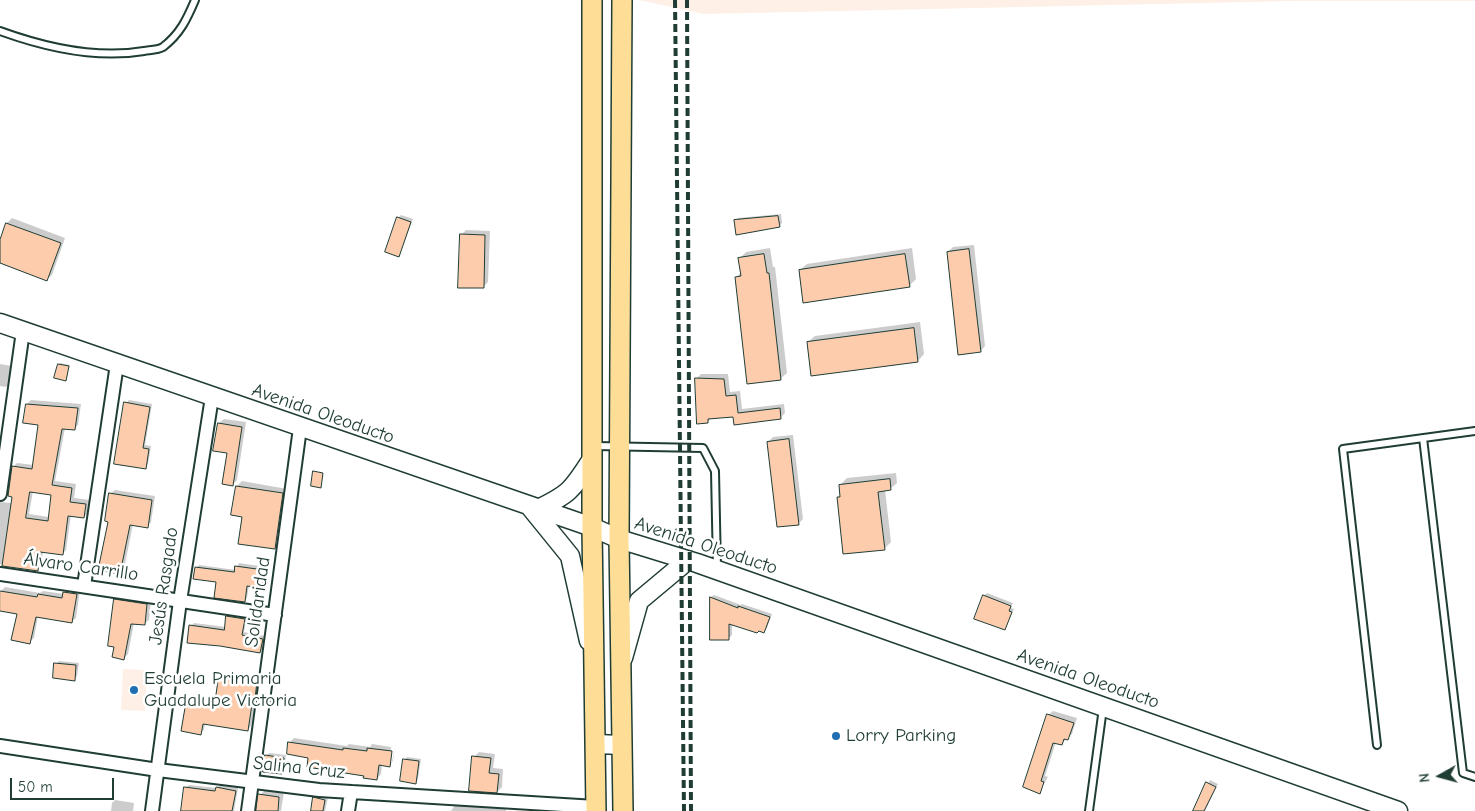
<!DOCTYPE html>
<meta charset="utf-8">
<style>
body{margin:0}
#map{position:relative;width:1475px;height:811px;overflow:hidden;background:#fff;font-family:"Comic Neue",sans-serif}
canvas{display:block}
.north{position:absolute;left:1415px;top:751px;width:50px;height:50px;-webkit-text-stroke:4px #fff;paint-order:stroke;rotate:263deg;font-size:14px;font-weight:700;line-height:20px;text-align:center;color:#1f3d34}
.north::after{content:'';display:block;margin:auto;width:18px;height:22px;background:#1f3d34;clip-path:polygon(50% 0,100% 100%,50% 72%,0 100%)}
.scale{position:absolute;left:10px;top:778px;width:104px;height:22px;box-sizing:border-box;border:2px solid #1f3d34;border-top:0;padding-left:6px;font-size:15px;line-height:18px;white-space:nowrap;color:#1f3d34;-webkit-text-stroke:4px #fff;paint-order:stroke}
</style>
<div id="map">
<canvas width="1475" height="811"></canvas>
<div class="north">N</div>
<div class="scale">50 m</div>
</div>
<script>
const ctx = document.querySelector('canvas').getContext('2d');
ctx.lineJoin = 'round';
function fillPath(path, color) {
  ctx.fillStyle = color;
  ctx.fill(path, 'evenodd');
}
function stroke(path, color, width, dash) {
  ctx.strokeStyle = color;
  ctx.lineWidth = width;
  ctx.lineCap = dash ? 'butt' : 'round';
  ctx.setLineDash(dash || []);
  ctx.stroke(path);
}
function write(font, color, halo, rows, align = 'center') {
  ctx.font = font + ' "Comic Neue",sans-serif';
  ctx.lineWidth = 5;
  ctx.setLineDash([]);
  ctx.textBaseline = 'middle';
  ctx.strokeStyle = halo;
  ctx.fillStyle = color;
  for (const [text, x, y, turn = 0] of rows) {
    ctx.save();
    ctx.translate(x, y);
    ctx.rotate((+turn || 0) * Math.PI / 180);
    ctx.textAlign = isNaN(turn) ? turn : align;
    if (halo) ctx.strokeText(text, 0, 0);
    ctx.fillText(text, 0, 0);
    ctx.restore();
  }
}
fillPath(new Path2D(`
 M639 0H1475V1H1294L704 14Z
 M123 669 147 670 145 711 121 710Z`), '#fef0e6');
fillPath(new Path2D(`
 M781 214 782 223 779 226 735 221 738 218Z
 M401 215 413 219 399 256 398 218Z
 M12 218 65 238 52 275 47 279 0 262V244L7 223Z
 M466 230 490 231 488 282 483 287 461 235Z
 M974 245 985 346 981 351 948 252 953 247Z
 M770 248 773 267H775L787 373 780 379 736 277 742 272 740 258 746 252Z
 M912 248 916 279 909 286 800 270 807 264Z
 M920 322 924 354 918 361 808 342 815 336Z
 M60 363 70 365 66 379 59 364Z
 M0 364 12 366 9 384 6 387 0 386Z
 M701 374H728L730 392 740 391 742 409 784 404 785 413 780 418 734 415 712 418 707 422 696 379Z
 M31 400 81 404 78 425 74 429 65 428 55 481 76 484 74 498 90 500 88 513 84 517 71 515 66 550 62 554 43 551 42 565 37 569 0 564V502L12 503 13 467 17 463 34 465 39 424 25 422 27 404ZM33 491 52 494 49 517 29 514Z
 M129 400 152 404 145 445 151 446 148 464 145 468 126 403Z
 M224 419 246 422 237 480 232 485 228 452 219 423Z
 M793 435 803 519 798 524 768 442 773 437Z
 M896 473 897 483 890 489 885 490 891 542 885 548 838 498 841 494 840 485 847 478Z
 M242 481 287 489 280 543 275 548 244 516 233 514 237 486Z
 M115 490 155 496 151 522 147 527 133 524 124 569 120 573 110 521V494Z
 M239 563 266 567 264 584 261 586 249 585 247 598 244 601 196 568 199 565 236 570Z
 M5 587 40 593 43 591 64 594 69 588 80 590 76 618 71 622 38 616 34 638 29 642 18 612 0 609 1 591Z
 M987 593 1013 603 1011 608 1014 609 1005 628 984 596Z
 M119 595 151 600 149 620 144 624 134 623 128 654 124 658 115 600Z
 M714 595 741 605 742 604 772 614 767 628 764 631 732 623V635L729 638 711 597Z
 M231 613 247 616 244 632 265 636 263 649 260 652 220 645 191 626 194 623 226 627 227 617Z
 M59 661 79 663 77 676 74 679 56 664Z
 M224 673 261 679 251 726 247 730 205 723 204 730 200 733 187 702 191 698 216 702 220 676Z
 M1053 711 1077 718 1072 734 1061 744 1056 742 1045 776 1048 777 1039 792 1048 715Z
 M294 738 347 746 349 744 370 747 372 744 391 747 389 762H392L395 747 393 761 389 765 382 764 381 774 377 779 310 757 290 742Z
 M479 752 495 754 493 768 503 769 502 787 497 792 474 757Z
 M269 753 286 755 284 770 281 773 266 756Z
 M407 757 421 759 418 779 415 782 404 760Z
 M1210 780 1218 784 1205 811H1195Z
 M189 785 217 788 220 785 238 788 234 811H182L185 788Z
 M265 790 284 792 281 811H257L260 795Z
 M317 795 328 797 325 811H312L314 798Z
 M115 800 134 803 133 811H111L112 803Z
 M473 803 499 805V808L506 809V811H451L455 805 469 807Z`), '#0003');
const building = new Path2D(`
 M778 216 780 227 736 235 734 220Z
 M397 217 411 222 399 257 385 252Z
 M6 223 61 243 47 281 0 263V240Z
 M460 234 485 235 484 288H458Z
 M969 249 981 352 958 355 947 252Z
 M764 254 767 273H769L781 380 747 384 735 277 741 276 738 258Z
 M905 254 910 287 803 303 799 270Z
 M914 328 918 362 811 376 807 342Z
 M58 364 69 366 66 381 54 378Z
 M695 378 724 379 726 396 736 395 738 413 780 408 781 419 734 425 733 417 708 419V423L697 424Z
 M124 402 150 407 143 448 149 449 146 469 114 464Z
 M26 404 78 408 75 430 62 429 52 485 72 488 70 502 86 504 84 518 68 516 63 555 40 552 38 571 2 566 12 497 8 496 12 466 32 469 38 425 23 423ZM30 492 51 495 48 521 26 518Z
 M218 423 242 427 233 486 222 484 227 453 213 451Z
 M789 439 799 525 777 527 767 442Z
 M313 471 323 473 321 488 311 486Z
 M890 479 891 490 878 492 885 550 843 554 837 497H840L839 485Z
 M236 486 283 493 275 549 238 544 242 517 231 515Z
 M109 493 152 500 148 528 130 525 120 574 98 570 108 522 105 521Z
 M235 566 264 570 262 588 247 586 245 602 214 598 216 582 193 579 195 567 234 572Z
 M0 591 37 597 38 594 62 598 63 592 77 594 72 623 36 617 30 644 11 640 17 614 0 611Z
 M983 595 1011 606 1009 611 1012 612 1005 630 974 619Z
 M710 597 738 608V606L770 617 764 633 759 631 757 633 729 624V640H710Z
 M114 599 147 604 145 625 131 624 124 660 112 657 114 647 108 646Z
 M226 616 245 619 242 635 263 639 260 653 220 646 187 643 189 625 224 630Z
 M54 663 76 665 75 681 53 678Z
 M219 676 257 682 255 698 253 697 248 731 203 724 201 735 181 731 186 702 214 706Z
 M1047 714 1074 723 1068 740 1064 739 1062 745 1053 743 1041 781 1044 782 1040 794 1023 787Z
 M288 742 343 750V748L367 751V748L392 751 390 767 379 765 377 780 363 778 364 776 307 767 308 758 287 754Z
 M265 755 284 758 282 774 263 772Z
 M472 756 491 758 489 773 499 774 497 793 469 791Z
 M403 759 419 761 416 784 400 781Z
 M1206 782 1216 787 1204 811H1193Z
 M184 787 215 791 216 787 236 791 232 811H181Z
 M258 794 279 797 278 811H256Z
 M313 797 325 800 323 811H311Z`);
fillPath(building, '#fdccad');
stroke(building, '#1f3d34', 1);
const service = new Path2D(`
 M0 31C44 47 97 59 144 51 150 50 158 50 163 47 180 34 187 19 195 0
 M1423 438 1463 773 1475 777
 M595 446 703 448 715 471 717 569
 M1377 745 1343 449 1475 431
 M1089 811 1103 708`);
const minor = new Path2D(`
 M0 494 23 331
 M0 574 275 615
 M84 586 117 364
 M0 746 158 770 319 790 596 807
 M152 811 180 601 212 397
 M248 811 300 428
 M348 811 351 792`);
const secondary = new Path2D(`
 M0 323 592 527 619 539 697 563 1398 811
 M531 508 570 556 589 641
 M536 510C570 494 572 490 592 459
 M623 658 639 601 688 560
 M596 744 622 745`);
const primary = new Path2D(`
 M592 0V527L596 811
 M622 0 619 539 623 811`);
stroke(service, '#1f3d34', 10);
stroke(minor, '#1f3d34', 16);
stroke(secondary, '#1f3d34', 21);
stroke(primary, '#1f3d34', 22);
stroke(service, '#fff', 6);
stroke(minor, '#fff', 12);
stroke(secondary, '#fff', 18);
stroke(primary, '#fedd96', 19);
stroke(new Path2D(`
 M675 0 684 811
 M687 0 691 811`), '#1f3d34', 4, [8, 4]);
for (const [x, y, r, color] of [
 [134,690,5,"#1f6fb2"],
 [836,736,5,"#1f6fb2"]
]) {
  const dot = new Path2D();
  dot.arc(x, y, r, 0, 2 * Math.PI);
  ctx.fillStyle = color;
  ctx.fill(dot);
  stroke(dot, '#fff', 2);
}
write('19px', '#1f3d34', '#fff', [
 ["Avenida Oleoducto",323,414,19],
 ["Avenida Oleoducto",706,546,18],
 ["Álvaro Carrillo",81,567,8],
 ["Jesús Rasgado",164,586,-82],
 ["Solidaridad",258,602,-82],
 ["Avenida Oleoducto",1088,679,19],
 ["Salina Cruz",299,768,6]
]);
write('19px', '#1f3d34', '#fff', [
 ["Escuela Primaria",144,679],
 ["Guadalupe Victoria",144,701],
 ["Lorry Parking",846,736]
], 'left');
</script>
